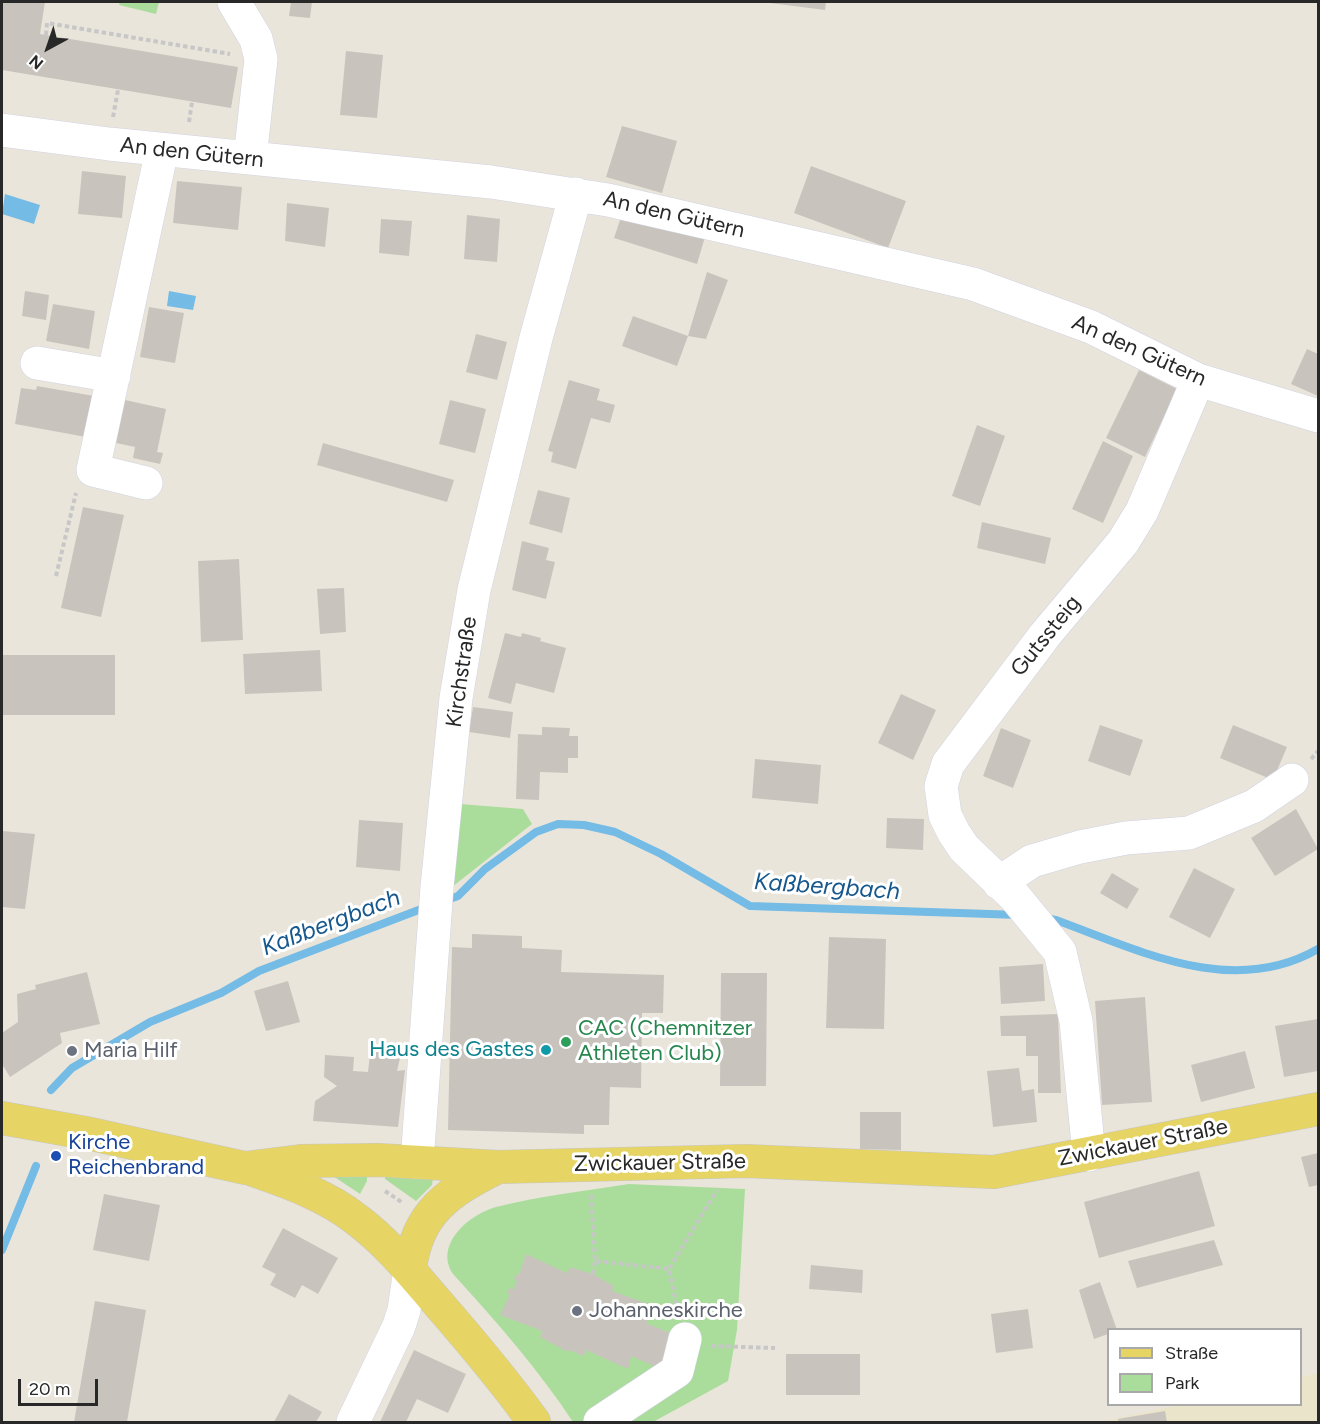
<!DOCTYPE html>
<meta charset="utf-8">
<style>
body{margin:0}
#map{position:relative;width:1320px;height:1424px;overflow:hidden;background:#eae5db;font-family:Figtree,sans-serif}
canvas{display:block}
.frame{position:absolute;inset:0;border:3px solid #282828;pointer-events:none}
.legend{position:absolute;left:1107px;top:1328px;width:195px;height:78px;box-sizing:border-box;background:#fff;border:2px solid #a9a9a9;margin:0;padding:8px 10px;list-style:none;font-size:18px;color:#282828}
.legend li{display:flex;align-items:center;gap:12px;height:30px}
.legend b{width:30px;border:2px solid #a9a9a9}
.north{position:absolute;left:18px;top:18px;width:60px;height:60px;-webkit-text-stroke:4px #fff;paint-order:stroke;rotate:220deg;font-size:16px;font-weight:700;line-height:24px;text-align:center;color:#282828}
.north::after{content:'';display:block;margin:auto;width:21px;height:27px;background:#282828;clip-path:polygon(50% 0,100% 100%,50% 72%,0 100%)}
.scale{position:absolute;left:18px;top:1379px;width:80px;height:27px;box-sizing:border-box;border:3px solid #282828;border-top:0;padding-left:8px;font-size:18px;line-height:21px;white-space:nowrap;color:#282828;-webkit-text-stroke:4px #fff;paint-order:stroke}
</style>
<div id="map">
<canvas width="1320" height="1424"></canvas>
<div class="frame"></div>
<ul class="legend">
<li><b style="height:8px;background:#e6d564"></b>Straße</li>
<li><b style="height:16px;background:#aadd9b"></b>Park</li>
</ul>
<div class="north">N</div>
<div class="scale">20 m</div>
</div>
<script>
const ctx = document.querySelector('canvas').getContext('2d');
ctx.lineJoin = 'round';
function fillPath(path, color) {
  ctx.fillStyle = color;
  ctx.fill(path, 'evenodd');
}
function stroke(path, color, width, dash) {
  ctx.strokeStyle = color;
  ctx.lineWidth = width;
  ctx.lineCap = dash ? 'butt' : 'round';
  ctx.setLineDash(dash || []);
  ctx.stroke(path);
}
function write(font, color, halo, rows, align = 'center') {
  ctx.font = font + ' Figtree,sans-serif';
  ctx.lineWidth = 6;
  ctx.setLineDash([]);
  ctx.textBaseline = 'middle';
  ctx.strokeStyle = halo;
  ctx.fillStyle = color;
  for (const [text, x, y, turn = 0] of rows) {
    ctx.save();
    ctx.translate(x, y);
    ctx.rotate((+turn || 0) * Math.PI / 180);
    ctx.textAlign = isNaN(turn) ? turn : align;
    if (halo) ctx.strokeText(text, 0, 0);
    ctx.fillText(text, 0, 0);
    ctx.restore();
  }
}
fillPath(new Path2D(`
 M1318 1373V1422H1099L1179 1405 1300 1404 1301 1377Z`), '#eae4cb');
fillPath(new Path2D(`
 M120 2H159L156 14 119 5Z
 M460 804 523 809 532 824 452 887Z
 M367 1169V1181L360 1194 333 1176Z
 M385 1172 433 1178 432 1185 416 1201 385 1179Z
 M629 1184 745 1189 737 1330 728 1381 653 1422H573C538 1369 496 1321 453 1274 434 1245 468 1215 496 1207 539 1196 585 1191 629 1184Z`), '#aadd9b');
fillPath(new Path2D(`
 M5 194 40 205 34 224 2 214Z
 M169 291 196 296 193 310 167 306Z`), '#74bbe5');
stroke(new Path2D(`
 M444 901 458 896 485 869 536 832 558 824 584 825 615 832 661 854 750 906 1019 915
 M1044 918 1056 920C1140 951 1233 998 1318 949
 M51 1090 72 1068 150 1022 221 993 259 971 429 906
 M2 1250 36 1166`), '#74bbe5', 8);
fillPath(new Path2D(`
 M2 2H45L40 34 238 67 231 108 2 70Z
 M291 2H312L310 18 289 16Z
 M762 2H826L825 10Z
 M346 51 383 55 377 118 340 115Z
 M622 126 677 141 662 193 606 177Z
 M811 166 906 201 888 248 794 213Z
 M82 171 126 176 122 218 78 214Z
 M177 181 242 187 238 230 173 223Z
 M287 203 329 208 325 247 285 241Z
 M623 211 705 237 697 264 614 238Z
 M467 215 500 219 497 262 464 259Z
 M381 219 412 221 409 256 379 253Z
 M707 272 728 280 706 339 688 336Z
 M25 291 49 295 46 320 22 316Z
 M53 304 95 311 89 349 46 341Z
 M149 307 184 313 175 363 140 357Z
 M633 316 688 336 677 366 622 346Z
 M476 334 507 342 497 380 466 372Z
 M1307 349 1318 354V396L1291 384Z
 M1139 370 1177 389 1145 457 1106 438Z
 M569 380 600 389 597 400 615 405 610 423 591 418 576 469 551 462 553 452 548 451Z
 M37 386 94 396 86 437 15 424 21 388 36 390Z
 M125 400 166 409 157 452 163 453 160 464 133 458 135 447 116 443Z
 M450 400 486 409 475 453 439 444Z
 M977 425 1005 436 980 506 952 496Z
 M1103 441 1133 456 1103 523 1072 509Z
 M323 443 454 480 447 502 317 465Z
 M538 490 570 498 562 533 529 524Z
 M83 507 124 515 101 617 61 608Z
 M982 522 1051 538 1045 564 977 548Z
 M522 541 549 548 546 560 555 562 546 599 512 590Z
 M239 559 243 640 201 642 198 561Z
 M344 588 346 632 320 634 317 589Z
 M505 633 521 637 522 633 541 638 540 641 566 648 554 693 516 683 511 704 488 698Z
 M320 650 322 691 245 694 243 654Z
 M2 655H115V715H2Z
 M901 694 936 710 913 760 878 743Z
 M473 707 513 712 510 738 469 732Z
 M1100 725 1143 740 1130 776 1088 761Z
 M1233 725 1287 747 1273 780 1220 758Z
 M542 727 570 728 569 736H578V758H568V773L540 772 539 800 516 799 518 734 542 735Z
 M1001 728 1031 740 1013 788 983 776Z
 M755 759 821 765 818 804 752 798Z
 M1296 809 1318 849 1275 876 1251 838Z
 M887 818 924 819 923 850 886 848Z
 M359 820 403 823 400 871 356 867Z
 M2 831 35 834 25 909 2 907Z
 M1194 868 1235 889 1210 938 1169 917Z
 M1112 873 1139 889 1127 909 1100 893Z
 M472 934 522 936V948L562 950 561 972 664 975 663 1013H642L641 1088 610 1087 609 1125H584V1134L448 1130 452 947 472 948Z
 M829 937 886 939 884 1029 826 1028Z
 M1043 964 1045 1001 1001 1004 999 967Z
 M87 972 100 1024 60 1033 62 1043 10 1077 2 1064V1033L18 1022 17 994 36 989 35 985Z
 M721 973H767L766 1086H720Z
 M288 981 300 1022 266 1031 254 991Z
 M1145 997 1152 1102 1102 1105 1095 1001Z
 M1058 1014 1061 1093H1038V1056H1026V1036H1001L1000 1016Z
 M1318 1019V1071L1284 1077 1275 1026Z
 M371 1045H403L397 1071 405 1070 398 1127 313 1121 315 1101 337 1086 324 1077 325 1055 354 1057 353 1071 368 1072Z
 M1245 1051 1255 1088 1201 1102 1191 1065Z
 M1019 1068 1022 1091 1034 1089 1037 1122 993 1127 987 1071Z
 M860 1112H901V1150L860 1149Z
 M1318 1153V1185L1309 1187 1301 1157Z
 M1199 1171 1215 1226 1099 1258 1084 1202Z
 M104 1194 160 1205 149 1261 93 1250Z
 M283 1228 338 1258 318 1294 302 1285 295 1298 270 1285 276 1274 262 1267Z
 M1214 1240 1223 1265 1137 1288 1128 1261Z
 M526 1254 567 1273 570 1267 593 1274 614 1286 612 1291 654 1306 646 1323 675 1335 661 1369 631 1356 628 1369 586 1350 584 1356 569 1350 568 1352 540 1337 542 1331 500 1315 510 1294 507 1293 509 1288 513 1290 517 1281 514 1279 516 1274 519 1275Z
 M811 1265 863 1270 862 1293 809 1289Z
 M1100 1282 1117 1330H1108V1334L1094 1339 1079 1290Z
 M95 1301 146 1310 127 1422H74Z
 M1028 1309 1033 1348 996 1353 991 1314Z
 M414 1350 466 1374 448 1413 417 1399 406 1422H380Z
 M786 1354H860V1395H786Z
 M289 1394 322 1412 316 1422H274Z
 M1165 1411 1167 1422H1119L1118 1419Z`), '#c8c4bd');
const minor = new Path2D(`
 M234 2 256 39 261 59 250 158
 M2 130 109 144 491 182 608 200 973 284 1091 327 1198 380 1318 416
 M37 363 114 376
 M146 483 93 470 162 150
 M999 883 1032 861 1080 847 1126 838 1189 833 1254 806 1292 780
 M1089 1155 1076 1021 1060 952 1015 897 964 848 954 833 945 815 941 786 948 764 1045 635 1123 542 1142 511 1198 380
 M417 1162 437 887 456 698 474 590 536 338 576 194
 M353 1422 399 1326 404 1310 410 1270
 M600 1422 677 1371 685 1339`);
const major = new Path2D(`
 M2 1118 91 1134 245 1168 301 1161 378 1160 498 1167 746 1161 994 1172 1318 1109
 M253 1170C288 1182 327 1196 356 1219 387 1242 411 1272 436 1301 470 1340 504 1380 534 1422
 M410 1270C416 1212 450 1191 498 1167`);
stroke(minor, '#d0d2e0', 34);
stroke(major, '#c7c7c7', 34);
stroke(new Path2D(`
 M46 35 47 23 230 54
 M113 117 118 90
 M189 122 192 102
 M56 576 76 493
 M1311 759 1318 751
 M385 1191 403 1203
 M591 1195 595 1261 669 1269
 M593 1274 595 1261
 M678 1312 669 1269 717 1190
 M711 1346 775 1348`), '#c7c7c7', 4, [4.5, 3]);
stroke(minor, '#fff', 33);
stroke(major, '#e6d564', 33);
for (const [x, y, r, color] of [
 [566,1042,6,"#2e9e5b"],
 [546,1050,6,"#0f9aa8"],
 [72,1051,6,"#6b7280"],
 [56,1156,6,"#1a4fb4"],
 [577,1311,6,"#6b7280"]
]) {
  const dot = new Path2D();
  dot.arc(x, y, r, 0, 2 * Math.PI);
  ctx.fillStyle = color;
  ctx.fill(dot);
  stroke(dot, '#fff', 2);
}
write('22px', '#282828', '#fff', [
 ["An den Gütern",192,153,6],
 ["An den Gütern",674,215,13],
 ["An den Gütern",1139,351,24],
 ["Gutssteig",1046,636,-51],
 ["Kirchstraße",462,672,-82],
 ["Zwickauer Straße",1143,1143,-11],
 ["Zwickauer Straße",660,1163,-1]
]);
write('22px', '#27864d', '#fff', [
 ["CAC (Chemnitzer",578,1029],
 ["Athleten Club)",578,1054]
], 'left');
write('22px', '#0d838f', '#fff', [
 ["Haus des Gastes",534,1050]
], 'right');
write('22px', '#5b616d', '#fff', [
 ["Maria Hilf",84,1051],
 ["Johanneskirche",589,1311]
], 'left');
write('22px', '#164399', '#fff', [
 ["Kirche",68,1143],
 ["Reichenbrand",68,1168]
], 'left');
write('italic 24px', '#16588e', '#fff', [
 ["Kaßbergbach",827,887,4],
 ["Kaßbergbach",331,923,-21]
]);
</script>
